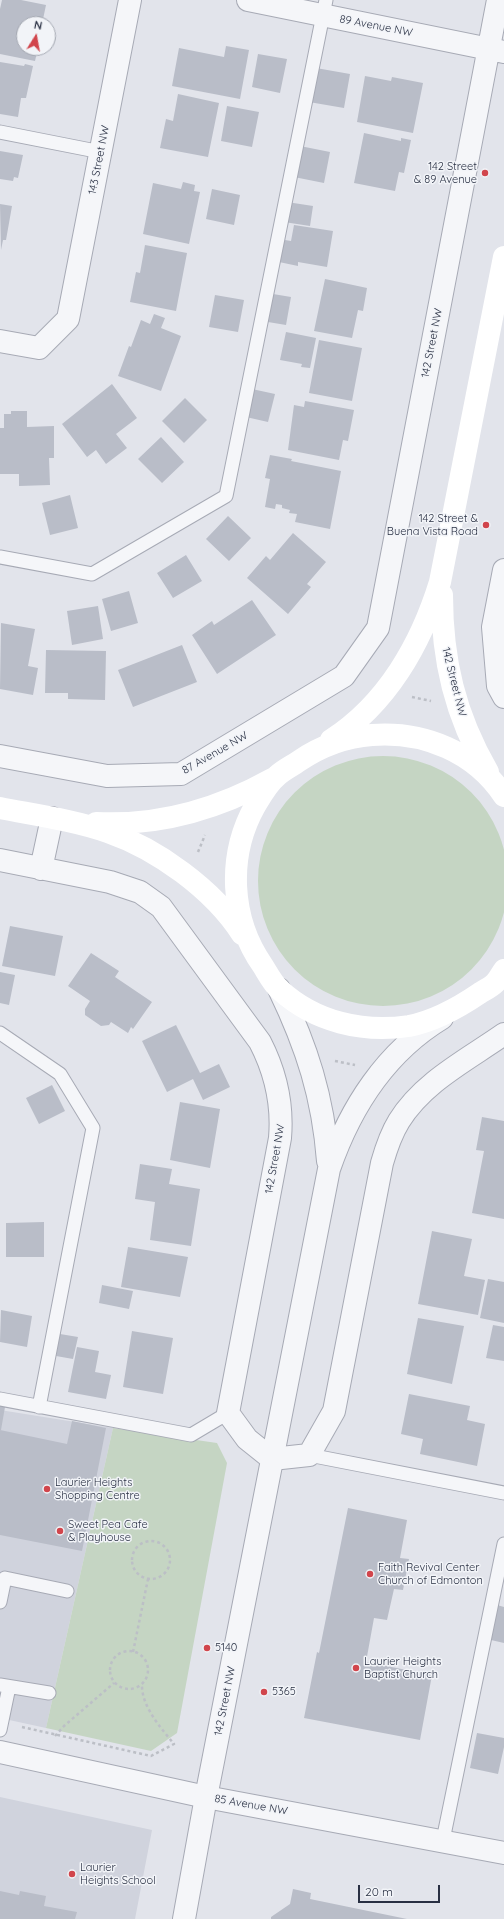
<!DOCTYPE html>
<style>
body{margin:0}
#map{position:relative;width:504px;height:1919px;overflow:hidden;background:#e2e4eb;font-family:Quicksand,sans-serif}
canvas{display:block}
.north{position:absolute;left:16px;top:16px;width:40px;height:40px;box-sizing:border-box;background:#f2f4f8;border:1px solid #a2a6b0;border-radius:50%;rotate:11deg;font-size:11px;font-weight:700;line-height:16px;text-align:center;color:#293043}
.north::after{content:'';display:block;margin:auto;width:14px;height:18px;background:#d1454c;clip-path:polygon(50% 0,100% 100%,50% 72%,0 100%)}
.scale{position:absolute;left:358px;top:1885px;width:82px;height:18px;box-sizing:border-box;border:2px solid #293043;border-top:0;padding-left:5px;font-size:12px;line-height:14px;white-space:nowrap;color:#293043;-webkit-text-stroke:3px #f2f4f8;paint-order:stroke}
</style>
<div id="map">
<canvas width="504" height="1919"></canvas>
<div class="north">N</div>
<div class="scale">20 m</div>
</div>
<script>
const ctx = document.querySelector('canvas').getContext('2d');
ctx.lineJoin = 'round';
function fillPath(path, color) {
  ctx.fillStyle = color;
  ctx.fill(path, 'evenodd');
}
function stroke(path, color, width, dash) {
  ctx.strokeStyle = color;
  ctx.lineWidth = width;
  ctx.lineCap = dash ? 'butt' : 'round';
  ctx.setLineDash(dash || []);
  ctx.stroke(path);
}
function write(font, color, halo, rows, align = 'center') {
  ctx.font = font + ' Quicksand,sans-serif';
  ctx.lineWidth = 3;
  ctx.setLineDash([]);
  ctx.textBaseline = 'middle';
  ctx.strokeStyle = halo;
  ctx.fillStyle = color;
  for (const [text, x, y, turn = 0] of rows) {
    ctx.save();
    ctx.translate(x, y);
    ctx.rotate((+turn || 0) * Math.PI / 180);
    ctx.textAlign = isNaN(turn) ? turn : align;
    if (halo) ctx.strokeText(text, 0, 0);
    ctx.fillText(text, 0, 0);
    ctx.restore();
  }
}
fillPath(new Path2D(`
 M0 1410 113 1428 46 1728 0 1718Z
 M0 1797 152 1830 135 1919H0Z`), '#d0d3dd');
fillPath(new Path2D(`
 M258 881a125 125 0 1 1 250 0a125 125 0 1 1-250 0Z
 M113 1428 217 1443 227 1463 177 1733 151 1751 46 1728Z`), '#c5d5c3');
fillPath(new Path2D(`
 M2 0H21L46 5 42 24H24V48H38L35 61 0 54V9Z
 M226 46 249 50 240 99 172 86 179 48 224 57Z
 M258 54 287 59 280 93 252 87Z
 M0 62 24 66 25 64 33 66 26 98H21L18 117 0 114Z
 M316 68 350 74 344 108 309 102Z
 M365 76 391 81 392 77 423 83 413 133 357 122Z
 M178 94 219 103 208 157 160 148 166 119 173 121Z
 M227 106 259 112 252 147 221 141Z
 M364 133 401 141V138L411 140 404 173 399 172 395 191 354 183Z
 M300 146 330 152 324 183 294 177Z
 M0 151 23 155 18 178 14 177 13 181 0 179Z
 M183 182 195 185 194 191 200 192 189 244 143 234 153 183 181 189Z
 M212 189 240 195 234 225 206 219Z
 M287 202 313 206 310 226 284 222Z
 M0 204 12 206 6 240H3L1 250Z
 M294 225 333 231 327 267 298 262V266L279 262V239L291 241Z
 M145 245 187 253 176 311 130 302 136 272 140 273Z
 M325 279 367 288 363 311 358 310 352 338 314 331Z
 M273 294 291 297 286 325 268 322Z
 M215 295 244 300 238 332 209 327Z
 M154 314 165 318 161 328 181 336 161 391 118 376 129 346 131 347 141 320 150 324Z
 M286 332 316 338 310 368 301 367 302 364 280 360Z
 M319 340 362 348 352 401 309 393Z
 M112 384 137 418 116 434 127 448 106 464 96 450 87 457 62 424Z
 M252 389 275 394 268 422 246 417Z
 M185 398 207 420 184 443 162 421Z
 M305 401 354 410 348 441 343 440 339 460 288 450 294 405 304 407Z
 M11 411H27V427L54 426V458H49L50 485 19 486V474H0V428H4V414H11Z
 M161 437 184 462 162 483 138 459Z
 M270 455 292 459 291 461 341 471 330 529 295 522 297 514 289 513 290 510 282 508V505L276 504 275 509 265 507 270 479 265 478Z
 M70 495 78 528 50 535 42 503Z
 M228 516 251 538 229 561 206 539Z
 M293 533 326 562 307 584 311 587 288 614 247 578 266 556 270 560Z
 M186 555 202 581 173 598 157 573Z
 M129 591 138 623 111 631 102 599Z
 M252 600 276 635 217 674 192 635 212 621 214 625Z
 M98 606 103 639 72 645 67 611Z
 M1 623 35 629 28 666 38 668 33 695 0 689Z
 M182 645 197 682 133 707 118 670Z
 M46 650 106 651 105 700 68 699V693H45Z
 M10 926 63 936 55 976 2 966Z
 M91 953 119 971 115 977 152 1002 133 1029 131 1027 128 1033 111 1022 109 1025 101 1026 85 1015V1009L90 1001 68 986Z
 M0 972 15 975 9 1005 0 1003Z
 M176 1025 200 1073 219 1064 230 1087 203 1100 193 1079 167 1092 142 1041Z
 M52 1085 65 1111 39 1124 26 1098Z
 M180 1102 220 1109 210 1168 170 1160Z
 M482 1117 504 1121V1219L472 1213 484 1151 476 1150Z
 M140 1164 172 1169 169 1184 200 1189 191 1246 150 1240 155 1202 135 1199Z
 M44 1222V1257H6V1223Z
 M432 1231 472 1239 464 1276 485 1280 478 1315 418 1304Z
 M128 1247 188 1257 180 1297 121 1287Z
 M488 1279 504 1282V1323L480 1318Z
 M102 1285 133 1291 129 1309 99 1303Z
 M1 1310 32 1316 27 1347 0 1342Z
 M418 1318 464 1326 452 1384 407 1374Z
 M493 1325 504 1327V1361L486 1358Z
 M132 1331 173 1338 163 1394 123 1387Z
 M60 1334 78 1337 73 1359 56 1356Z
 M77 1347 99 1351 95 1372 111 1375 106 1399 68 1392Z
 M409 1394 470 1406 467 1420 485 1424 477 1466 420 1454 423 1439 401 1434Z
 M0 1406 5 1407 1 1430H0Z
 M72 1421 106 1428 82 1551 0 1535V1430L67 1444Z
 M348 1508 407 1520 400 1558 409 1559 403 1590 394 1589 387 1620 374 1618 366 1662 432 1675 420 1740 304 1718 317 1652 319 1653Z
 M497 1605 504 1607V1643L491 1640Z
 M477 1733 504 1738V1747L498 1774 470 1768Z
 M293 1889 311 1893 310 1899 407 1919H271V1917L290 1904Z
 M0 1891 19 1895 20 1891 46 1896 44 1906 77 1912 75 1919H0Z`), '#b9bdc8');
const service = new Path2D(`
 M0 132 101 152
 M0 557 92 574 226 496 326 0
 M0 1033 60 1074 93 1128 39 1407
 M0 1399 191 1435 228 1413
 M309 1455 504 1493
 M0 1602 5 1578 67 1591
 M0 1685 49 1693
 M0 1730 9 1687
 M443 1840 504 1544`);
const minor = new Path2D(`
 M248 0 504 52
 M0 341 39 348 68 319 130 0
 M504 570 493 627 498 686 504 697
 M0 756 107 776 181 774 344 676 378 628 498 0
 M0 860 110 882 140 892 161 907 260 1042C276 1073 283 1103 280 1138L228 1413 247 1439 272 1459 309 1455 334 1411 382 1163C386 1149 391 1134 399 1121 423 1082 467 1060 504 1034
 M41 869 52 818
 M0 1752 206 1797 504 1853`);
const tertiary = new Path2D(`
 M279 989C307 1047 323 1097 328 1161
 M184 1919 206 1797 329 1169C350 1108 386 1052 442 1018`);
stroke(service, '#a7aab5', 15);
stroke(minor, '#a7aab5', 24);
stroke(tertiary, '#a7aab5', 24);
stroke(new Path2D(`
 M412 697 431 701
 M198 852 205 835
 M335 1061 355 1065
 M132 1560a19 19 0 1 1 38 0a19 19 0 1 1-38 0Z
 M110 1670a19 19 0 1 1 38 0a19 19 0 1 1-38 0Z
 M133 1652 148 1579
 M22 1727 151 1756 174 1744C161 1728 141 1706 142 1684
 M55 1736 64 1726 114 1683`), '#bcbfc6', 2.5, [3, 3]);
stroke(service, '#f5f6f9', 13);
stroke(minor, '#f5f6f9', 22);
stroke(tertiary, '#f5f6f9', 22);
stroke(new Path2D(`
 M442 595C442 660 455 715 488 772
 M331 740C387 704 421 644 440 582L504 257
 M504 796C475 752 424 731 372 735 345 737 321 746 299 761 292 766 283 770 277 776 268 783 261 796 255 806 227 856 230 919 263 966 268 974 273 984 280 990 315 1022 363 1033 409 1026 435 1021 458 1008 480 993 485 990 491 987 495 983 499 979 501 974 504 970
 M0 808C36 815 73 820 108 832 157 849 213 889 242 934
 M96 823C158 826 218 809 272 779`), '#fff', 22);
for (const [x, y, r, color] of [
 [485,173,4,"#d1454c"],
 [486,525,4,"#d1454c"],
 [47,1489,4,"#d1454c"],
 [60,1531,4,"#d1454c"],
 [370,1574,4,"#d1454c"],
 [207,1648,4,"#d1454c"],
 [356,1668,4,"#d1454c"],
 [264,1692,4,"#d1454c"],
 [72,1874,4,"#d1454c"]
]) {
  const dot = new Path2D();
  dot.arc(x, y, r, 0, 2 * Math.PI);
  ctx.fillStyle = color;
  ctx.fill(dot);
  stroke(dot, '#f2f4f8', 1.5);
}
write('11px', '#293043', '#f2f4f8', [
 ["89 Avenue NW",376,26,11],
 ["143 Street NW",99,160,-79],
 ["142 Street NW",432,343,-79],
 ["142 Street NW",454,682,76],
 ["87 Avenue NW",215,753,-30],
 ["142 Street NW",275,1159,-80],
 ["142 Street NW",225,1701,-79],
 ["85 Avenue NW",251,1805,10]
]);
write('11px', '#293043', '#f2f4f8', [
 ["142 Street",477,167,"right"],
 ["& 89 Avenue",477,180,"right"],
 ["142 Street &",478,519,"right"],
 ["Buena Vista Road",478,532,"right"],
 ["Laurier Heights",55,1483],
 ["Shopping Centre",55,1496],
 ["Sweet Pea Cafe",68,1525],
 ["& Playhouse",68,1538],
 ["Faith Revival Center",378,1568],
 ["Church of Edmonton",378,1581],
 ["5140",215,1648],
 ["Laurier Heights",364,1662],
 ["Baptist Church",364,1675],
 ["5365",272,1692],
 ["Laurier",80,1868],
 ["Heights School",80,1881]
], 'left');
</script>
